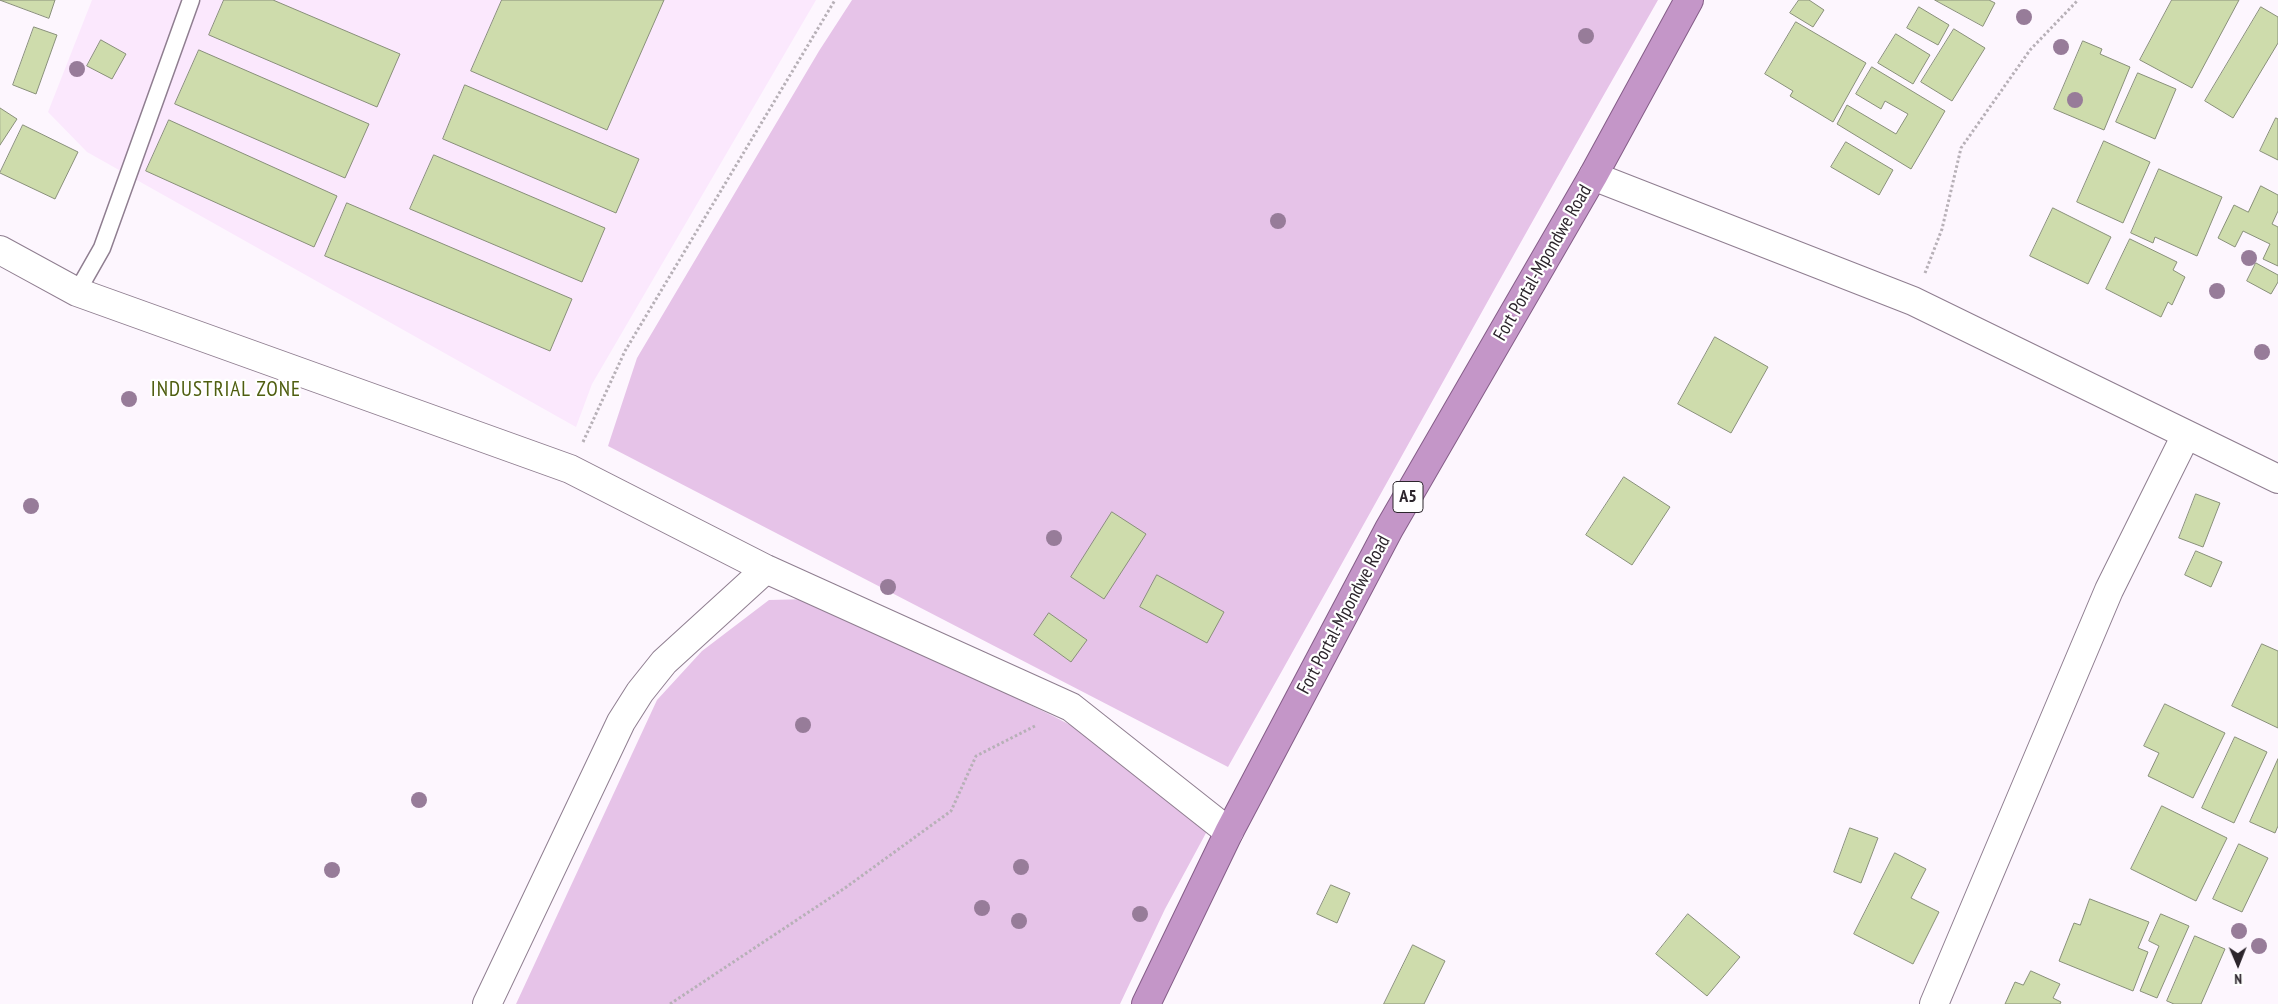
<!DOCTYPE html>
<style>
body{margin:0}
#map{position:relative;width:2278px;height:1004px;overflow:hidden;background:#fdf6fe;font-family:"PT Sans Narrow",sans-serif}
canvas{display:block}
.north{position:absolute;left:2213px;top:939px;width:50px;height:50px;-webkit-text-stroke:4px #fff;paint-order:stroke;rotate:179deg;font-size:14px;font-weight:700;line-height:20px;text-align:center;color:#2c252c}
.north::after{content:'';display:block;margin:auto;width:18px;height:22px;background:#2c252c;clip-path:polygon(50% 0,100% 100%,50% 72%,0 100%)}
</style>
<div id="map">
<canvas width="2278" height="1004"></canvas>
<div class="north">N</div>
</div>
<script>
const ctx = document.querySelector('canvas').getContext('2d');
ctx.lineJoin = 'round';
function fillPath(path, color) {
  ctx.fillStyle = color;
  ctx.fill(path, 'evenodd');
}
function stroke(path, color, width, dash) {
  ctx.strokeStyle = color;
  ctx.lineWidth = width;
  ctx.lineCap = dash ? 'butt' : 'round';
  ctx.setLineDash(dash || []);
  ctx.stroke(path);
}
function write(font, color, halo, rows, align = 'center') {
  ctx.font = font + ' "PT Sans Narrow",sans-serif';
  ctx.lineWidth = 4.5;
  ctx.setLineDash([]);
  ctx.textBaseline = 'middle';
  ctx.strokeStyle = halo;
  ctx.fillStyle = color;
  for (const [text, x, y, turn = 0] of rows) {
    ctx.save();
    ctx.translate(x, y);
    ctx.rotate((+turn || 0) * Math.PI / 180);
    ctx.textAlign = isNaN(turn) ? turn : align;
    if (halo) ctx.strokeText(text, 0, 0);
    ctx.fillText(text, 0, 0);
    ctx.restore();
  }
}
fillPath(new Path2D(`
 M92 0H816L592 384 576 427 87 152 48 112Z`), '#fbe8fd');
fillPath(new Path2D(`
 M852 0H1658C1512 254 1372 512 1228 767L608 446 637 358 819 51Z
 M809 599 848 617 1053 716 1156 770 1196 799 1206 833 1165 909 1120 1004H516L657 700 702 651 769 600Z`), '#e6c3e8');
const building = new Path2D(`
 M0 0H55L49 18Z
 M224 0H273L400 54 377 107 209 35Z
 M502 0H664L607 130 471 71Z
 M1799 0H1809L1824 10 1813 27 1790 13Z
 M1935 0H1989L1995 3 1983 26Z
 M2172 0H2239L2192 88 2140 60Z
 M1919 7 1949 25 1938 45 1907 28Z
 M2261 7 2278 17V43L2233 118 2205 101Z
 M1796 22 1866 63 1833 122 1790 96 1793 91 1765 74Z
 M34 27 57 35 36 94 13 85Z
 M1954 29 1985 48 1952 101 1921 82Z
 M1896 34 1930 55 1913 84 1878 63Z
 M101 40 126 54 112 79 87 66Z
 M2083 41 2102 49 2100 54 2130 67 2104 130 2054 109Z
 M199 50 369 124 345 178 175 104Z
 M1872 67 1945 111 1911 169 1837 124 1847 105 1896 134 1908 114 1885 101 1881 109 1856 94Z
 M2138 73 2176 89 2155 139 2116 122Z
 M465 85 639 159 616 213 443 139Z
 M0 108 17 119 0 145Z
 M2276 118 2278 119V160L2260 151Z
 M169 120 337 196 314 247 146 171Z
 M23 125 78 152 55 199 0 173Z
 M2104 141 2150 162 2123 223 2077 202Z
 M1846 142 1893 170 1879 195 1831 167Z
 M434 155 605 228 582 282 410 209Z
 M2159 169 2222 197 2197 256 2155 237 2153 243 2131 233Z
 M2261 186 2278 195V211L2272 224 2278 227V266L2263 259 2270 244 2243 231 2235 247 2218 238 2234 205 2248 212Z
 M347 203 572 299 550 351 325 256Z
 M2053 208 2111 237 2088 284 2030 256Z
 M2130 239 2177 262 2173 270 2185 277 2172 305 2168 302 2161 317 2106 289Z
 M2256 263 2278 275V282L2271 294 2247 281Z
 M1715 337 1768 367 1731 433 1678 404Z
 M1624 477 1670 507 1632 565 1586 535Z
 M2196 494 2220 503 2203 547 2179 538Z
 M1112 512 1146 534 1104 599 1071 577Z
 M2196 551 2222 562 2211 587 2185 575Z
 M1157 575 1224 612 1207 643 1140 607Z
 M1049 613 1087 640 1071 662 1034 635Z
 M2262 644 2278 651V728L2232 706Z
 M2165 704 2225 733 2193 798 2148 776 2159 753 2144 746Z
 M2235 737 2267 752 2234 823 2202 808Z
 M2278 759V826L2275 833 2250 822Z
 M2162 806 2227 838 2196 901 2131 869Z
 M1850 828 1878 838 1861 883 1834 872Z
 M2239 844 2268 858 2242 912 2213 899Z
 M1895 853 1926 869 1911 898 1939 912 1913 964 1854 934Z
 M1331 885 1350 893 1337 923 1317 914Z
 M2090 899 2149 922 2138 948 2148 952 2133 991 2059 961 2074 923 2080 925Z
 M1688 914 1740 957 1707 996 1656 954Z
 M2161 914 2189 926 2157 998 2140 991 2159 946 2149 941Z
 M2195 936 2225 949 2201 1004H2174L2167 1001Z
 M1413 945 1445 961 1424 1004H1384Z
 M2031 971 2060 984 2053 998 2061 1002 2060 1004H2005L2015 982 2023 985Z`);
fillPath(building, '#cedcac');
stroke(building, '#89907a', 1);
const service = new Path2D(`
 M77 292 102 248 191 0`);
const minor = new Path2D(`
 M1593 176 1913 301 2278 479
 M0 250 77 292 570 469 766 569 1071 707 1229 832
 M487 1004 621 722 640 692 664 662 766 569
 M1934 1004 2109 590 2186 435`);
const trunk = new Path2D(`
 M1146 1004 1229 832 1389 529 1593 176 1689 0`);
stroke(service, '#8f7e90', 19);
stroke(minor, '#8f7e90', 30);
stroke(trunk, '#855d88', 30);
stroke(new Path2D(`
 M1925 273 1942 229 1961 148 2030 50 2078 0
 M583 442 625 351 835 0
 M670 1004 845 888 951 811 976 756 1035 726`), '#b7b0b7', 3, [2.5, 2.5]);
stroke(service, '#fff', 16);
stroke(minor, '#fff', 28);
stroke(trunk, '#c496c8', 28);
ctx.fillStyle = '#977c99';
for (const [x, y] of [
 [2024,17],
 [1586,36],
 [2061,47],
 [77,69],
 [2075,100],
 [1278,221],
 [2249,258],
 [2217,291],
 [2262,352],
 [129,399],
 [31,506],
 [1054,538],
 [888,587],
 [803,725],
 [419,800],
 [1021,867],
 [332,870],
 [982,908],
 [1140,914],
 [1019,921],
 [2239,931],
 [2259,946]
]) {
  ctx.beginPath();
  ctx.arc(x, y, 8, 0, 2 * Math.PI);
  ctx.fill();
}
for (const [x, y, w] of [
 [1408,497,30]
]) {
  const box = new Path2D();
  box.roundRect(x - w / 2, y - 15.5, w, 31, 4);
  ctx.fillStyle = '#fff';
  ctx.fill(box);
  stroke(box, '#2c252c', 1);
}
write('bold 18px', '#2c252c', null, [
 ["A5",1408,497]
]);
write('19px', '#2c252c', '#fff', [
 ["Fort Portal-Mpondwe Road",1543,263,-60],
 ["Fort Portal-Mpondwe Road",1344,615,-62]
]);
ctx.letterSpacing = '1px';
write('21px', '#4f5e10', '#fff', [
 ["INDUSTRIAL ZONE",226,390]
]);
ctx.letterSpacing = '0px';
</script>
